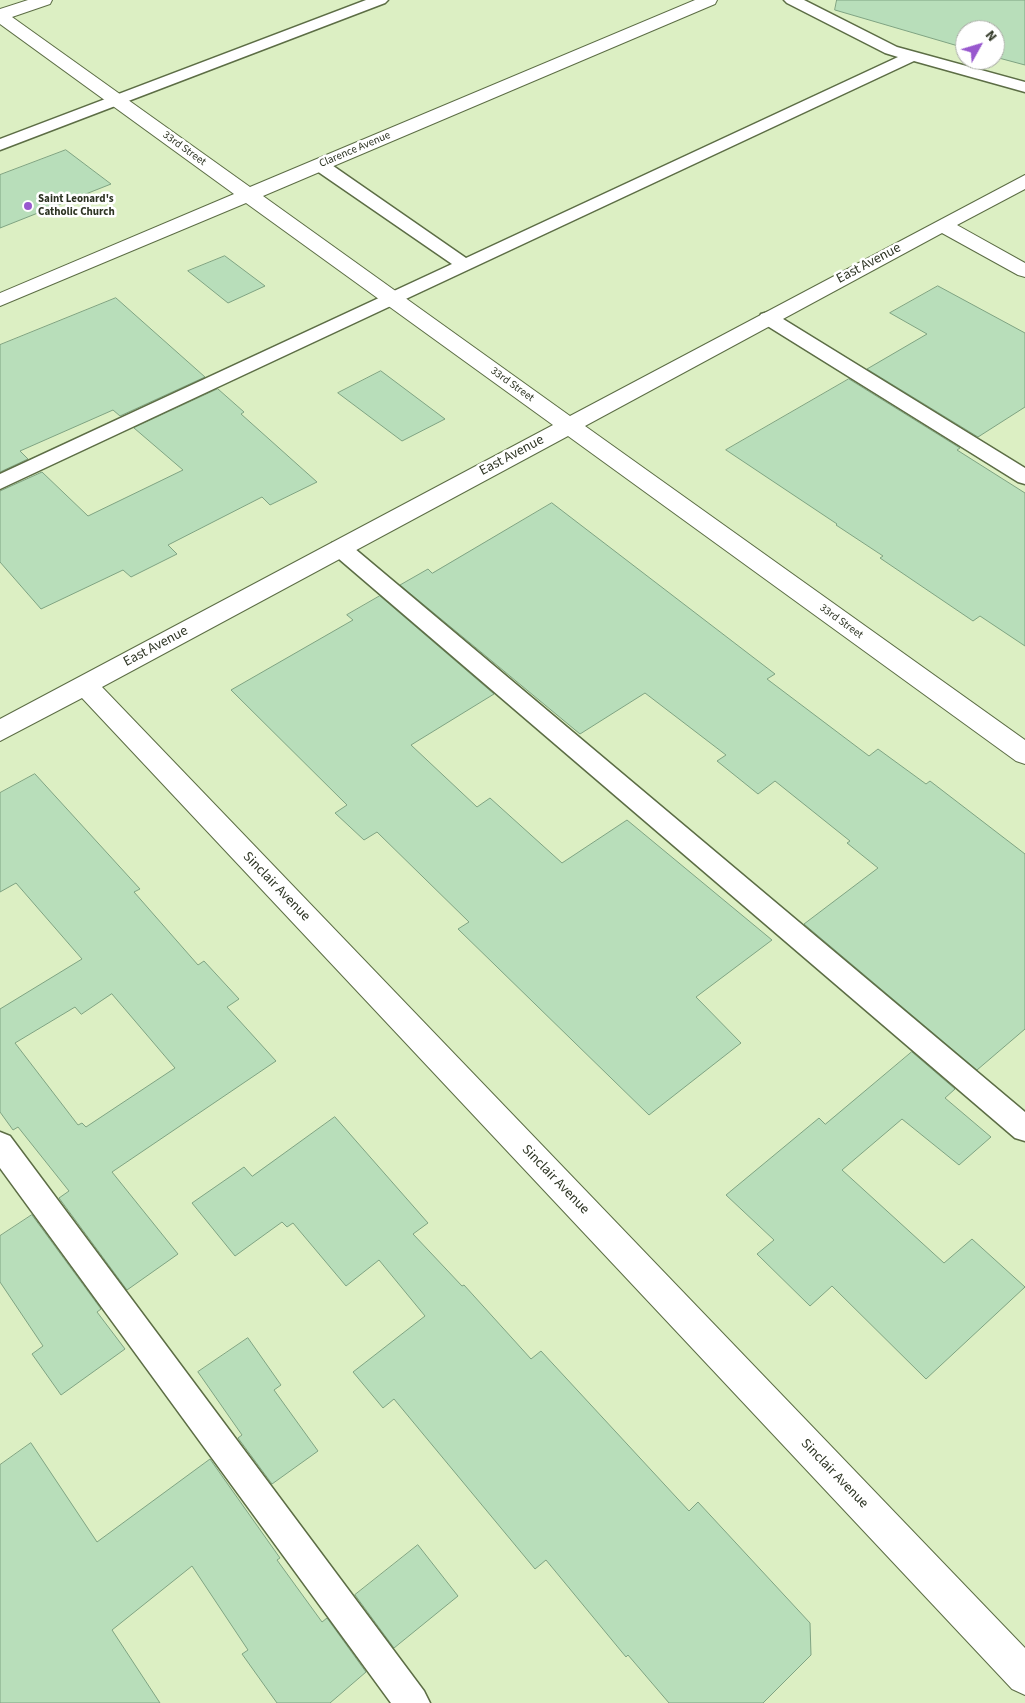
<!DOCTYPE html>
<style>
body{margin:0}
#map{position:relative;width:1025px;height:1703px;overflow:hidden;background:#dcefc3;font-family:"Source Sans 3",sans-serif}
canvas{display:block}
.north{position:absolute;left:955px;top:20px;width:50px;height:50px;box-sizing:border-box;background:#fff;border:1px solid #abaea7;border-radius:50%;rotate:51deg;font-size:14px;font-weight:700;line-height:20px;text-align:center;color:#2d3423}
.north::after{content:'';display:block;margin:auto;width:18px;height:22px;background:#9858ce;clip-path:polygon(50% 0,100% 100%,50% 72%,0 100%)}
</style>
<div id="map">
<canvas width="1025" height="1703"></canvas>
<div class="north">N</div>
</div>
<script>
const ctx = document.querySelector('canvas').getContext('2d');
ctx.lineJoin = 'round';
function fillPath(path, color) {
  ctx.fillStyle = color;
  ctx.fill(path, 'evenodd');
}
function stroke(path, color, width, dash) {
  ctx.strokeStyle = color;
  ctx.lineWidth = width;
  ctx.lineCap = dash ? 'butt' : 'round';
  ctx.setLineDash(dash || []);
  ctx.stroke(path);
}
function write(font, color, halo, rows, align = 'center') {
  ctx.font = font + ' "Source Sans 3",sans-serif';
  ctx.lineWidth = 5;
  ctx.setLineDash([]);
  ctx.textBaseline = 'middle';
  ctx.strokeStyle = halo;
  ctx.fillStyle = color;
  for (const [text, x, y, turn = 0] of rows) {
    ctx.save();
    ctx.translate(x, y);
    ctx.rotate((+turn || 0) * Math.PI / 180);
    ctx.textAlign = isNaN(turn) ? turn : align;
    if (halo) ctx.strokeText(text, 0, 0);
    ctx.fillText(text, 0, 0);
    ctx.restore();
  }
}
const building = new Path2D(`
 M837 0H1025V65L995 57V30H965V48L835 10Z
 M66 150 111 184 0 228V175Z
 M225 256 265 286 228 303 188 271Z
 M938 286 1025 333V407L978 437 867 369 927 334 890 313Z
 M116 298 205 377 120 416 113 410 20 451 28 459 0 472V345Z
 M381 371 445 419 402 441 338 393Z
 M849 379 960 448 957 450 1025 493V646L980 616 973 621 880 558 883 556 836 525 837 524 726 450Z
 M218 389 244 412 241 414 317 482 270 505 262 497 168 545 177 554 131 577 123 570 41 609 0 562V491L42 472 88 516 183 470 134 428Z
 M552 503 775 674 767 679 869 756 878 749 926 784 930 781 1025 854V1029L977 1070 804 924 878 868 847 843 850 841 775 781 758 794 717 761 726 755 645 693 580 734 400 585 428 569 432 573Z
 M380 596 494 694 411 745 477 807 490 798 562 863 627 820 772 940 696 997 741 1043 649 1115 458 929 469 922 377 832 364 840 335 813 347 805 231 690 353 620 347 615Z
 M35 774 140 889 134 892 198 965 204 961 239 999 227 1007 276 1061 112 1172 178 1254 127 1290 59 1198 69 1191 18 1127 13 1130 0 1112V1009L82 959 16 883 0 892V793ZM112 994 175 1068 86 1127 82 1123 78 1125 15 1043 75 1007 81 1014Z
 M912 1052 955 1089 945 1098 991 1137 959 1165 902 1119 842 1170 944 1263 972 1239 1025 1287 926 1379 832 1286 810 1306 757 1254 774 1240 726 1195 819 1118 825 1124Z
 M335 1117 428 1223 413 1234 462 1286 464 1285 531 1359 541 1351 689 1511 698 1502 810 1623 811 1655 763 1703H669L628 1655 626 1657 546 1560 535 1569 394 1399 383 1408 353 1372 425 1316 379 1260 346 1286 293 1223 287 1227 282 1222 235 1256 192 1203 244 1167 252 1176Z
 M32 1215 101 1309 97 1312 125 1349 61 1395 32 1354 43 1346 0 1282V1236Z
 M248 1338 281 1385 274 1390 318 1451 272 1484 238 1438 242 1435 198 1372Z
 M31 1443 97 1542 210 1459 280 1558 277 1560 322 1622 327 1618 366 1672 330 1703H277L242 1654 248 1650 192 1566 112 1630 160 1703H0V1465Z
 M418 1545 458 1596 394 1648 355 1595Z`);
fillPath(building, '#b8deba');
stroke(building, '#7fa382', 1);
const lane = new Path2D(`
 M366 0H388L385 3 0 150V139Z
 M784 0H804L897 47 1025 82V92L914 61 0 489V474L452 264 314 169 312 165 314 161H326L466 258 898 57 885 53 787 3Z
 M768 312 775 314 1025 468V484L1018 482 761 322 759 318 761 314Z
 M340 541 348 543 1025 1112V1141L1015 1138 332 553 329 548 332 543Z
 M0 1132 10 1136 424 1691 430 1703H391L0 1168Z`);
const street = new Path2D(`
 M28 0H52L50 4 12 17 250 187 695 0H717L715 4 263 196 570 416 1025 175V189L957 225 1025 263V277L1018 275 942 233 585 426 1025 740V764L1016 761 568 436 102 687 1025 1648V1695L1012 1689 82 698 0 741V719L553 425 246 203 0 306V293L234 194 0 24V9Z`);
stroke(lane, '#5c6d45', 3);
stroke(street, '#5c6d45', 2);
fillPath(lane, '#fff');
fillPath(street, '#fff');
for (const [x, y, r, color] of [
 [28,206,5,"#9858ce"]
]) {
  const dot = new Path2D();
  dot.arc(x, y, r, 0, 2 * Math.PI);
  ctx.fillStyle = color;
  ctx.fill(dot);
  stroke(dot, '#fff', 2);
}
write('11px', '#2d3423', '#fff', [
 ["33rd Street",184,149,36],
 ["Clarence Avenue",355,150,-23],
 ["33rd Street",512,385,36],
 ["33rd Street",841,622,36]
]);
write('bold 11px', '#2d3423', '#fff', [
 ["Saint Leonard's",38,200],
 ["Catholic Church",38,213]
], 'left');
write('14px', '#2d3423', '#fff', [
 ["East Avenue",869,264,-28],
 ["East Avenue",512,456,-28],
 ["East Avenue",156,647,-28],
 ["Sinclair Avenue",276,887,46],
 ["Sinclair Avenue",555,1180,46],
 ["Sinclair Avenue",834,1474,46]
]);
</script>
